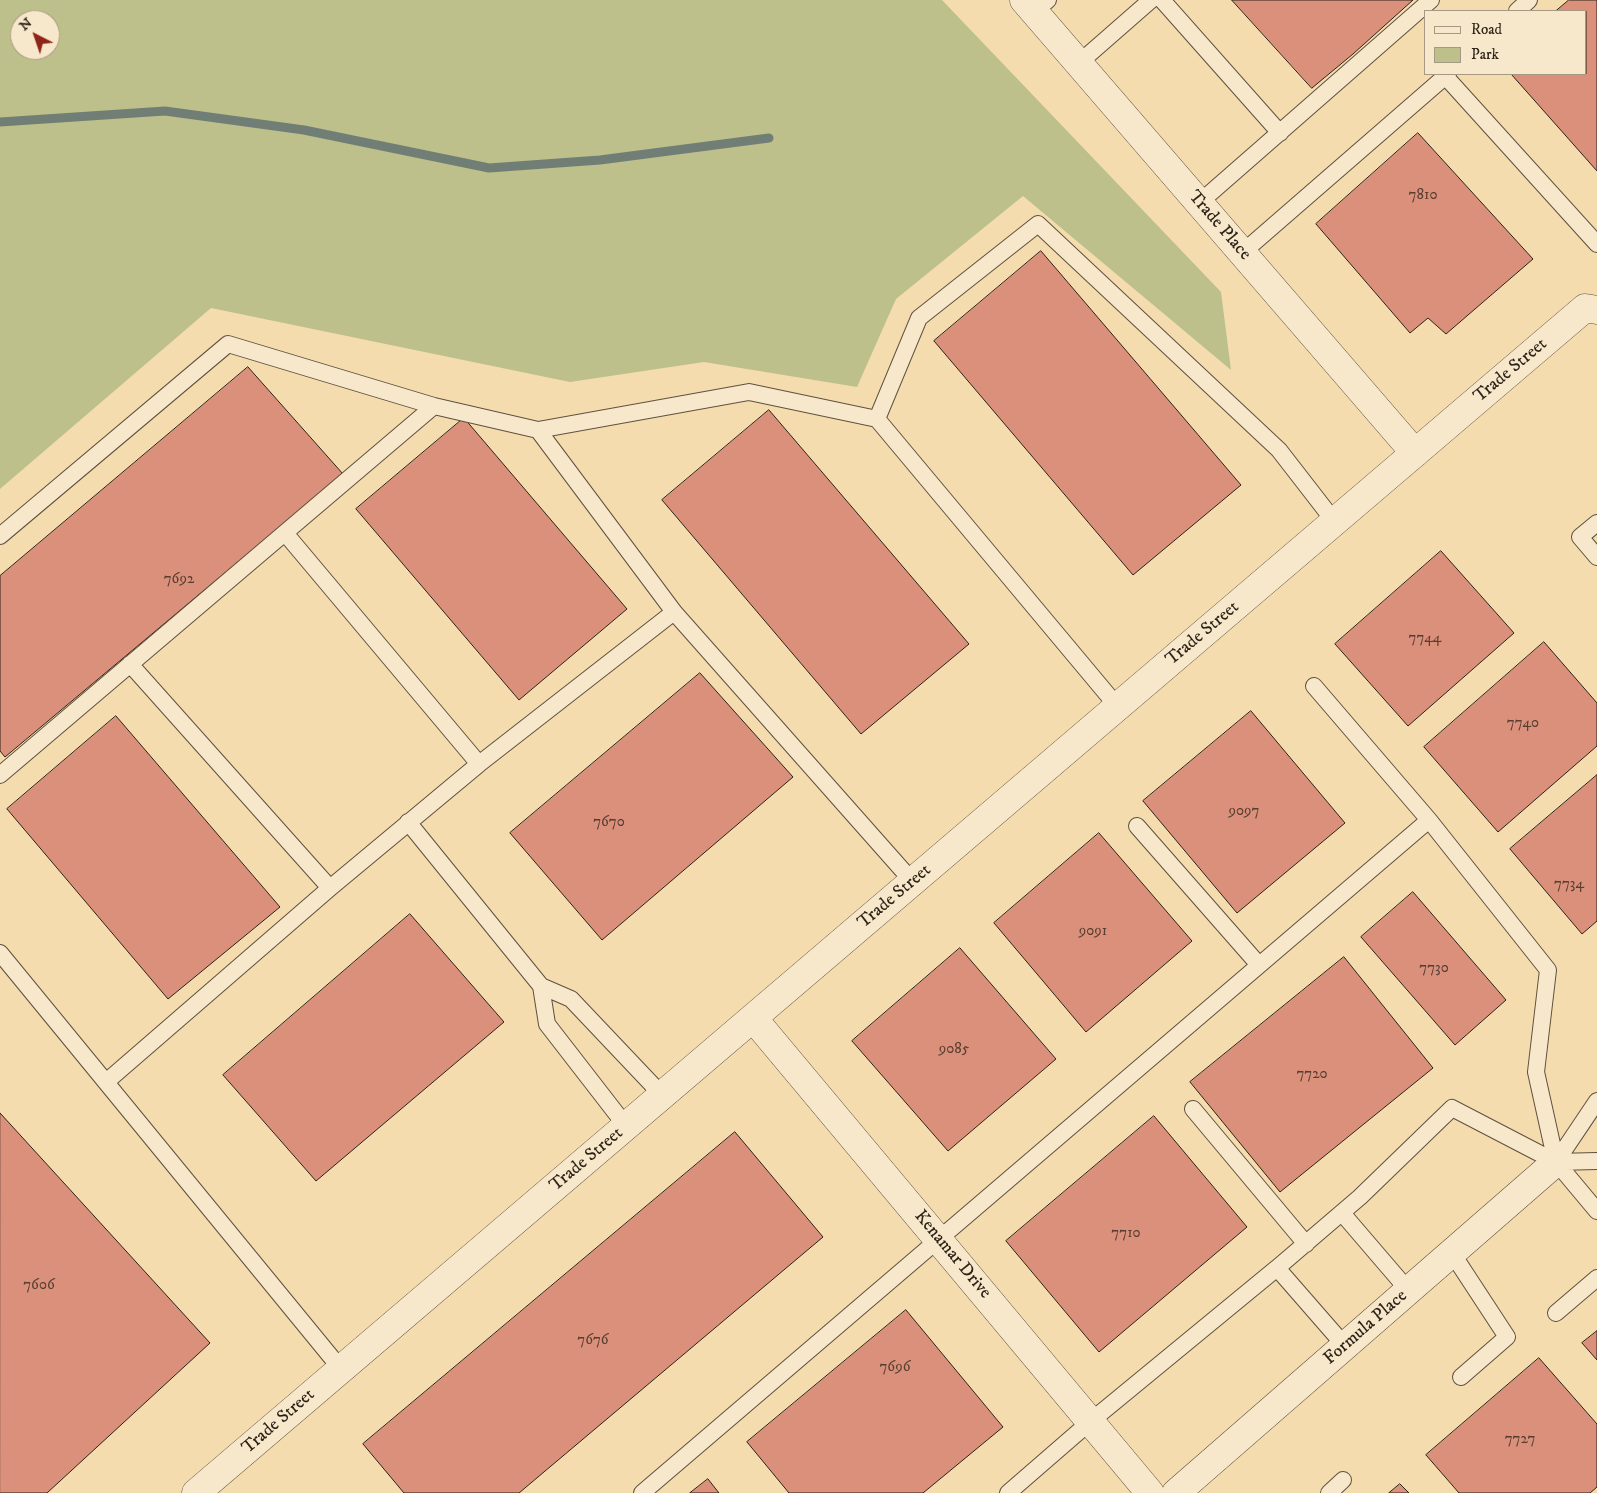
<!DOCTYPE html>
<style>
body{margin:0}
#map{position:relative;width:1597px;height:1493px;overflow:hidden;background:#f5dcaf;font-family:"IM FELL DW Pica",serif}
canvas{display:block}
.legend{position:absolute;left:1424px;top:10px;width:162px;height:65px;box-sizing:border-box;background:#f8e8cb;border:1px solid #a69983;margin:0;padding:6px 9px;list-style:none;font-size:15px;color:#2c2318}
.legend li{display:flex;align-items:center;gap:10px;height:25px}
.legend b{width:25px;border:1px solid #a69983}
.north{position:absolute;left:10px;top:10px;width:50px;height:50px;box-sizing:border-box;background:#f8e8cb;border:1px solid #a69983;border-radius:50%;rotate:319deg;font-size:14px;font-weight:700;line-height:20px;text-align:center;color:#2c2318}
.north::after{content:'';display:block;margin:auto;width:18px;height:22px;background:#8f2418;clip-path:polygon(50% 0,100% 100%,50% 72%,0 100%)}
</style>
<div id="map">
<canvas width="1597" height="1493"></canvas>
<ul class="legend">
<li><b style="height:6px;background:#f8e8cb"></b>Road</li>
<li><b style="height:14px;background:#bdc08a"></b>Park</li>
</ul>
<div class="north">N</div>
</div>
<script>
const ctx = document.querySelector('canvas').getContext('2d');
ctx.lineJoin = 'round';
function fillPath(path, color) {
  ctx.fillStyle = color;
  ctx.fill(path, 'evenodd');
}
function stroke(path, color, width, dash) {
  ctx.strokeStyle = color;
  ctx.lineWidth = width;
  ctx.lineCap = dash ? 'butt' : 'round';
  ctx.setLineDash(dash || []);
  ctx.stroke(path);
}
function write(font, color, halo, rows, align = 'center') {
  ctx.font = font + ' "IM FELL DW Pica",serif';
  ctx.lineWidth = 4;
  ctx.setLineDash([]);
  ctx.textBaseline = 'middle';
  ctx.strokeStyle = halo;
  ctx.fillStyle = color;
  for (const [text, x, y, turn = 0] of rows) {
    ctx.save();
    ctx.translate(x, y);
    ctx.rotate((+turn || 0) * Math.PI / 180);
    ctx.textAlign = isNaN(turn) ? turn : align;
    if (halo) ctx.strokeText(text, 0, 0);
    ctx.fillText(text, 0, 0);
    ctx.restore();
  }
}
fillPath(new Path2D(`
 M0 0H942L1221 292 1231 370 1023 196 896 299 857 387 704 362 570 382 211 308 0 489ZM20 20H50V50H20Z`), '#bdc08a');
stroke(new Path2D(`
 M0 122 165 111 304 130 489 168 600 160 769 138`), '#717e76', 9);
const building = new Path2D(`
 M1232 0H1413L1353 54 1312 88Z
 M1569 0H1597V171L1511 74H1586V11H1556Z
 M1418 133 1533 259 1446 334 1428 318 1410 333 1316 224Z
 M1041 251 1241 485 1133 575 934 341Z
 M248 367 343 474 5 757 0 751V576Z
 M769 410 969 644 861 734 662 500Z
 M464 418 627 609 519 700 356 509Z
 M1441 551 1514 633 1408 726 1335 644Z
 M1544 642 1597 703V746L1498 832 1424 747Z
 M700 673 793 777 602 940 510 833Z
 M1251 711 1345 823 1237 913 1143 801Z
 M116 716 280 907 168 999 7 809Z
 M1597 775V921L1582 934 1510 849Z
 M1099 833 1192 941 1086 1032 994 923Z
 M1413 892 1506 1000 1455 1045 1361 937Z
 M410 914 504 1022 316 1181 223 1075Z
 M960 948 1056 1059 948 1151 852 1041Z
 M1344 957 1433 1068 1280 1192 1190 1082Z
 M0 1113 210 1343 47 1493H0Z
 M1154 1116 1247 1227 1099 1352 1006 1241Z
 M735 1132 823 1237 519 1493H404L363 1444Z
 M906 1310 1003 1427 923 1493H789L747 1442Z
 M1597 1331V1360L1582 1343Z
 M1539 1358 1597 1424V1487L1590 1493H1459L1426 1455Z
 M708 1479 719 1493H690Z
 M1400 1484 1409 1493H1389Z`);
fillPath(building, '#da907b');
stroke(building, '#2c2318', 1);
const service = new Path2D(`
 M1162 0 1280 133
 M1517 11 1529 0
 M1034 12 1048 0
 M1079 63 1151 0
 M1445 76 1597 244
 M1199 203 1431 0
 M1242 253 1448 74
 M877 419 1117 706
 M1597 523 1580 537 1597 557
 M285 533 479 764
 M0 536 228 344 434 406 538 430
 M674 612 538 430 749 392 877 419 919 318 1038 224 1279 450 1334 521
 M130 664 330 888
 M1314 686 1429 820 1548 970 1536 1072 1556 1162
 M0 775 434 406
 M408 822 541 986
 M1137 826 1259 965
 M0 953 341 1369
 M106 1082 330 888 479 764 674 612 913 882
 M1193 1109 1306 1244
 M626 1126 547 1024 541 986 571 999 662 1095
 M1556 1162 1597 1101
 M1556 1162 1597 1161
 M1342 1213 1408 1290
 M1452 1253 1507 1337 1461 1377
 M1556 1313 1597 1278
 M1345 1346 1277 1268 1360 1197 1452 1108 1556 1162 1597 1211
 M642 1493 1429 820
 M1008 1493 1091 1421 1277 1268
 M1329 1493 1343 1480`);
const minor = new Path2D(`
 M1415 453 1585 308 1597 310
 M1176 1493 1556 1162`);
const tertiary = new Path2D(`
 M753 1018 1150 1493
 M196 1493 1415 453 1024 0`);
stroke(service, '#5e513e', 18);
stroke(minor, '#5e513e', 29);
stroke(tertiary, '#5e513e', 29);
stroke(service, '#f8e8cb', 16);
stroke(minor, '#f8e8cb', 28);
stroke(tertiary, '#f8e8cb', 28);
write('15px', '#583e31', null, [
 ["7810",1423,196],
 ["7692",179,580],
 ["7744",1425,639],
 ["7740",1523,724],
 ["9097",1244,812],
 ["7670",609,823],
 ["7734",1569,885],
 ["9091",1093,932],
 ["7730",1434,969],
 ["9085",954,1050],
 ["7720",1312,1075],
 ["7710",1126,1234],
 ["7606",39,1286],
 ["7676",593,1341],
 ["7696",895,1368],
 ["7727",1520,1440]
]);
write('18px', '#2c2318', '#f8e8cb', [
 ["Trade Place",1219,226,49],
 ["Trade Street",1511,371,-40],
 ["Trade Street",1203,634,-40],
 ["Trade Street",895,897,-40],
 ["Trade Street",587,1160,-40],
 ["Kenamar Drive",952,1255,50],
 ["Formula Place",1366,1328,-41],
 ["Trade Street",279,1422,-41]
]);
</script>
